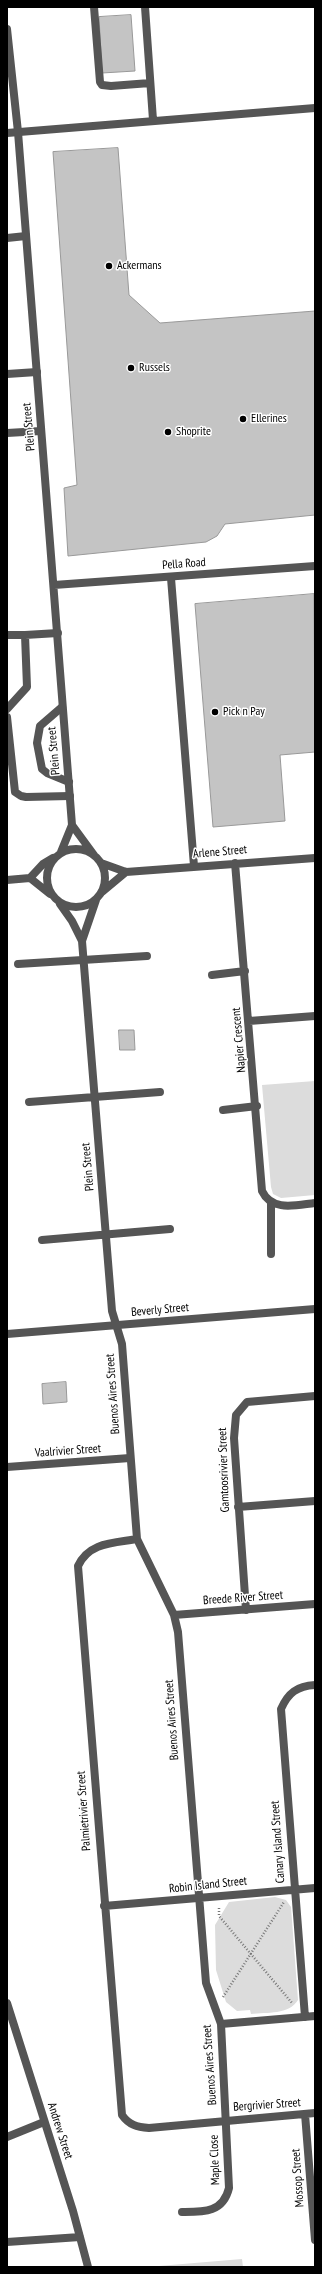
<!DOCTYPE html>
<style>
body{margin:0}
#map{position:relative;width:322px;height:2274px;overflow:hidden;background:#fff;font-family:"PT Sans Narrow",sans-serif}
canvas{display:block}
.frame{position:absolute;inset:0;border:8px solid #000;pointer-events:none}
</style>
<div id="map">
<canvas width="322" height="2274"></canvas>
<div class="frame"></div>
</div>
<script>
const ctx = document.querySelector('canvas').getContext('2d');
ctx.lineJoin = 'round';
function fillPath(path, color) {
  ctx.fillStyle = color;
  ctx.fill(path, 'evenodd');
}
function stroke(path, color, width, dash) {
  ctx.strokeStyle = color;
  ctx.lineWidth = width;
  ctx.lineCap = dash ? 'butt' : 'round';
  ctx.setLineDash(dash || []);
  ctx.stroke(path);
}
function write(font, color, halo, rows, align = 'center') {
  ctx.font = font + ' "PT Sans Narrow",sans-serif';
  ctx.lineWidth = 3;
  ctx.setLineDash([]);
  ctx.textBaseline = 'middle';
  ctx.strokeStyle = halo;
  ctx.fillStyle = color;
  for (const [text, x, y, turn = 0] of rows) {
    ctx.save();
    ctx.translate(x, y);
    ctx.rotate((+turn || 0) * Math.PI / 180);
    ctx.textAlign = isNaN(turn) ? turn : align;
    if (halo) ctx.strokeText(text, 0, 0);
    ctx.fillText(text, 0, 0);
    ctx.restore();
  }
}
fillPath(new Path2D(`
 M315 1081V1195L281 1198 273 1194 271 1187 262 1085Z
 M275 1897 286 1900 291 1907 298 2000C289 2015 267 2012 251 2014L250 2010 237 2011 226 2002 216 1970 215 1925 229 1902Z
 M242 2259 243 2267H147Z`), '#dcdcdc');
const building = new Path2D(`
 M131 15 135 71 102 73 99 17Z
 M118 148 129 295 160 323 315 311V515L225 524 217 536 206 542 68 556 64 488 77 485 53 152Z
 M314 594 315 752 280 755 285 821 213 827 195 604Z
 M119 1030H134L135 1050H120Z
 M66 1382 67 1402 43 1404 42 1384Z`);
fillPath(building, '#c4c4c4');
stroke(building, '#999', 1);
stroke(new Path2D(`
 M219 1908V1916L292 2003
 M223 1997 284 1902`), '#777', 2.5, [1, 2]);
stroke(new Path2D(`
 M94 7 100 82 102 85 111 86 150 83
 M145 7 153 120
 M7 133 315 108
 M7 238 26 236
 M7 374 37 372
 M171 578 194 866
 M7 635H25
 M62 707 40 726 37 743 42 769 47 773 69 782
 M7 709 27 687 25 635 58 633
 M7 717 15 792 21 796 26 797 70 796
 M7 2137 44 2122`), '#555', 8);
stroke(new Path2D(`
 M7 29 18 132 72 825 94 855
 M7 433 41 431
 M54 585 315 566
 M47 878a29 29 0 1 1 58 0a29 29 0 1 1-58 0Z
 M61 852 72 825
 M101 863 126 872 315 858
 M235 863 262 1191C272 1212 296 1205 315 1203
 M30 878 43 864 53 858
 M7 880 30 878 50 894
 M102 892 126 872
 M96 900 82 941 112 1311 122 1344 137 1539 174 1615 178 1632 206 1983 221 2024 229 2188C223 2213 203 2212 182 2212
 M60 904 72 921 82 941
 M18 964 147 956
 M212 975 245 971
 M249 1021 315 1016
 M29 1102 160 1092
 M223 1110 257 1106
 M271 1202V1254
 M42 1240 170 1229
 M7 1467 130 1458
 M238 1507 315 1501
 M137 1539C114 1543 89 1542 78 1566L122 2115C129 2125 137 2127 149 2128L315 2113
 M246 1610 234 1438 236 1415 247 1402 315 1396
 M174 1615 315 1604
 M104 1906 315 1888
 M7 2003 73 2211 88 2267
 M305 2017 281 1709C288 1693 297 1686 315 1685
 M221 2024 315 2016
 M305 2114 315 2240
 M7 2242 80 2237`), '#555', 8);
stroke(new Path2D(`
 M7 1334 315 1309`), '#555', 8);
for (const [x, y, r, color] of [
 [109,266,4,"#000"],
 [131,368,4,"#000"],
 [243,419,4,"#000"],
 [168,432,4,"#000"],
 [215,712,4,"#000"]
]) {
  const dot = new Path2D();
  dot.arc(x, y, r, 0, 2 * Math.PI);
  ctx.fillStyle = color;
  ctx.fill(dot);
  stroke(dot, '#fff', 1.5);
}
write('12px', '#000', '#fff', [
 ["Ackermans",117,266],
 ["Russels",139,368],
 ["Ellerines",251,419],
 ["Shoprite",176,432],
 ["Pick n Pay",223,712]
], 'left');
write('12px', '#000', '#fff', [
 ["Plein Street",29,427,-95],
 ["Pella Road",184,564,-4],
 ["Plein Street",54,751,-95],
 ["Arlene Street",220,852,-5],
 ["Napier Crescent",239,1040,-95],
 ["Plein Street",88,1167,-95],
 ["Beverly Street",160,1310,-5],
 ["Buenos Aires Street",113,1394,-94],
 ["Vaalrivier Street",68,1451,-4],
 ["Gamtoosrivier Street",224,1470,-92],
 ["Breede River Street",243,1598,-4],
 ["Buenos Aires Street",172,1720,-94],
 ["Palmietrivier Street",84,1811,-94],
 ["Canary Island Street",278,1842,-94],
 ["Robin Island Street",208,1885,-6],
 ["Buenos Aires Street",210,2065,-94],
 ["Bergrivier Street",267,2105,-4],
 ["Andrew Street",60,2131,72],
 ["Maple Close",215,2160,-92],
 ["Mossop Street",298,2178,-94]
]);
</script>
